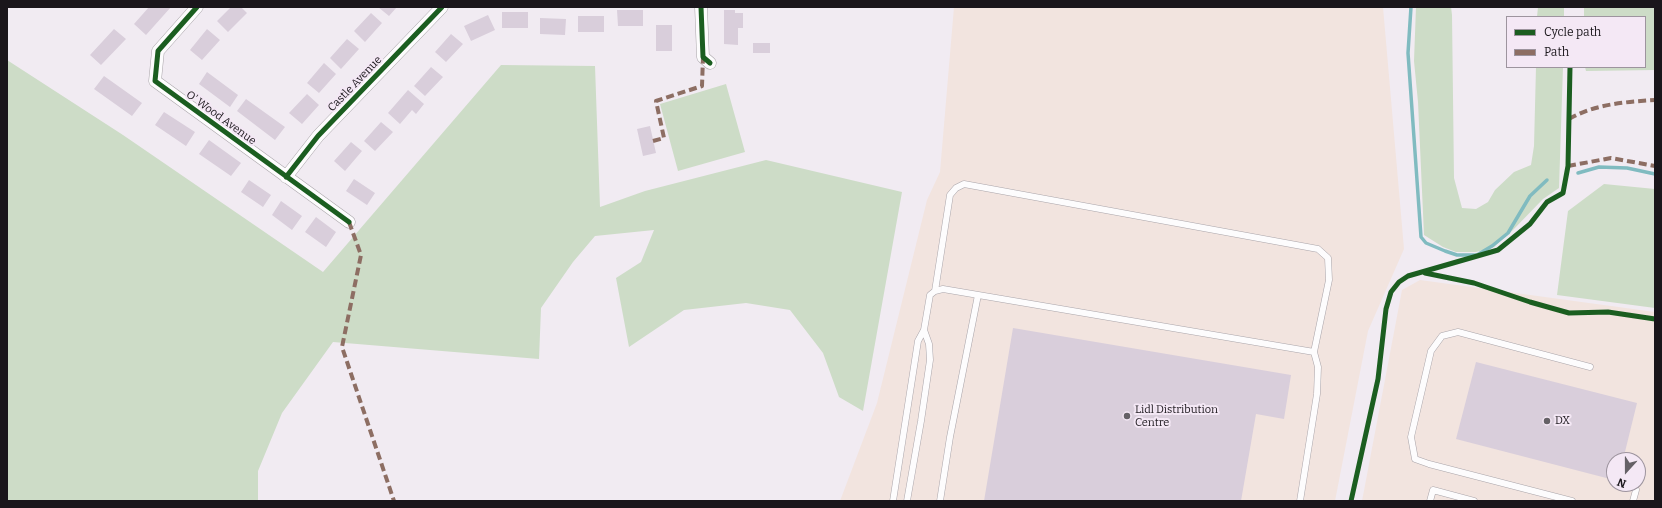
<!DOCTYPE html>
<style>
body{margin:0}
#map{position:relative;width:1662px;height:508px;overflow:hidden;background:#f1ebf2;font-family:Bitter,serif}
canvas{display:block}
.frame{position:absolute;inset:0;border:8px solid #1a161b;pointer-events:none}
.legend{position:absolute;left:1506px;top:16px;width:140px;height:52px;box-sizing:border-box;background:#f4e8f5;border:1px solid #9d949e;margin:0;padding:5px 7px;list-style:none;font-size:12px;color:#1a161b}
.legend li{display:flex;align-items:center;gap:8px;height:20px}
.legend b{width:20px;border:1px solid #9d949e}
.north{position:absolute;left:1606px;top:452px;width:40px;height:40px;box-sizing:border-box;background:#f4e8f5;border:1px solid #9d949e;border-radius:50%;rotate:201deg;font-size:11px;font-weight:700;line-height:16px;text-align:center;color:#1a161b}
.north::after{content:'';display:block;margin:auto;width:14px;height:18px;background:#656166;clip-path:polygon(50% 0,100% 100%,50% 72%,0 100%)}
</style>
<div id="map">
<canvas width="1662" height="508"></canvas>
<div class="frame"></div>
<ul class="legend">
<li><b style="height:5px;background:#1b5e20"></b>Cycle path</li>
<li><b style="height:5px;background:#8d6e63"></b>Path</li>
</ul>
<div class="north">N</div>
</div>
<script>
const ctx = document.querySelector('canvas').getContext('2d');
ctx.lineJoin = 'round';
function fillPath(path, color) {
  ctx.fillStyle = color;
  ctx.fill(path, 'evenodd');
}
function stroke(path, color, width, dash) {
  ctx.strokeStyle = color;
  ctx.lineWidth = width;
  ctx.lineCap = dash ? 'butt' : 'round';
  ctx.setLineDash(dash || []);
  ctx.stroke(path);
}
function write(font, color, halo, rows, align = 'center') {
  ctx.font = font + ' Bitter,serif';
  ctx.lineWidth = 4;
  ctx.setLineDash([]);
  ctx.textBaseline = 'middle';
  ctx.strokeStyle = halo;
  ctx.fillStyle = color;
  for (const [text, x, y, turn = 0] of rows) {
    ctx.save();
    ctx.translate(x, y);
    ctx.rotate((+turn || 0) * Math.PI / 180);
    ctx.textAlign = isNaN(turn) ? turn : align;
    if (halo) ctx.strokeText(text, 0, 0);
    ctx.fillText(text, 0, 0);
    ctx.restore();
  }
}
fillPath(new Path2D(`
 M954 7H1383L1404 249 1368 331 1335 501H840L877 403 927 200 940 172Z
 M1420 280 1655 312V501H1362L1402 290ZM1614 460H1638V484H1614Z`), '#f2e4df');
fillPath(new Path2D(`
 M1416 7H1451L1452 15 1454 178 1462 208 1476 209 1488 202 1495 190 1514 172 1531 165 1534 146 1536 67H1563L1559 188 1543 199 1513 230 1494 247 1476 252H1456L1443 247 1424 235 1418 102 1414 61Z
 M1538 7H1564V17H1537Z
 M1584 7H1655V70L1586 71 1585 67H1645V17H1584Z
 M7 60 123 135 323 272 501 65 595 66 600 207 645 191 766 160 902 192 863 411 839 397 823 353 790 310 746 303 684 310 629 347 616 278 641 262 654 230 595 236 573 262 541 308 539 359 333 342 282 413 258 471V501H7Z
 M726 84 745 152 678 171 660 104Z
 M1604 184 1655 189V308L1557 295 1568 211Z`), '#cddcc7');
stroke(new Path2D(`
 M1411 7 1408 53 1421 237 1426 243 1445 251 1457 255H1477L1492 246 1508 233 1530 196 1547 180
 M1578 173 1599 167 1627 168 1655 174`), '#80bbc0', 3.5);
fillPath(new Path2D(`
 M149 7H171L146 35 134 24Z
 M231 7H241L247 13 228 32 217 21Z
 M378 7H397L389 16Z
 M617 10H643V26H618Z
 M724 10H735V13H743V28H738V45L724 44Z
 M502 12H528V28H502Z
 M371 13 382 23 365 42 354 31Z
 M488 15 495 30 471 41 464 26Z
 M578 16H604V32H578Z
 M540 18 566 19 565 35 540 34Z
 M656 25H672V51H656Z
 M114 29 126 39 101 65 90 55Z
 M207 29 220 40 202 60 190 50Z
 M451 34 463 44 446 62 435 52Z
 M347 39 359 49 341 69 330 58Z
 M753 43H770V53H753Z
 M324 63 336 74 319 93 307 83Z
 M431 67 443 77 425 96 414 86Z
 M207 72 238 95 230 107 199 84Z
 M104 76 142 103 132 116 94 89Z
 M408 90 424 104 416 114 412 110 400 124 388 113Z
 M307 94 319 105 302 124 289 113Z
 M246 99 285 127 275 140 237 111Z
 M164 112 195 132 186 146 155 125Z
 M381 122 393 132 375 151 364 141Z
 M650 126 656 153 643 156 637 129Z
 M209 140 241 163 231 176 199 154Z
 M351 142 362 151 345 171 334 161Z
 M354 179 375 193 367 205 346 191Z
 M249 180 271 195 263 207 241 192Z
 M281 201 302 216 292 230 272 215Z
 M316 217 336 232 326 247 305 232Z
 M1013 328 1291 375 1284 419 1256 414 1241 501H984Z
 M1476 362 1637 403 1623 460H1614V480L1456 439Z`), '#d9cedb');
const service = new Path2D(`
 M935 291 950 195 956 188 964 184 1318 249 1328 258 1329 280 1314 352 1318 367 1317 394 1300 501
 M893 501 918 341 924 330 930 295 935 291 943 289 1314 352
 M907 501 921 421 930 360 929 344 924 330
 M940 501 950 437 978 295
 M1430 501 1433 490 1474 501
 M1572 501 1429 464 1415 459 1411 437 1431 351 1442 336 1458 332 1590 367
 M1633 501 1636 490`);
const minor = new Path2D(`
 M197 7 158 51 155 81 349 222
 M701 7 703 57 710 63
 M286 177 318 136 442 7`);
stroke(service, '#aaa5aa', 7);
stroke(minor, '#aaa5aa', 13);
stroke(service, '#fdfcfd', 6);
stroke(minor, '#fdfcfd', 12);
stroke(new Path2D(`
 M1569 119C1595 104 1625 102 1655 100
 M653 141 664 138 656 101 702 86 703 57
 M1568 166 1611 158 1655 166
 M349 222 361 255 342 347 394 501`), '#8d6e63', 4, [8, 4]);
stroke(new Path2D(`
 M197 7 158 51 155 81 349 222
 M701 7 703 57 710 63
 M286 177 318 136 442 7
 M1425 273 1474 283 1530 302 1569 313 1608 312 1655 319
 M1351 501 1378 379 1386 309 1391 292 1399 282 1408 276 1498 250 1530 224 1547 202 1563 193 1568 166 1570 67`), '#1b5e20', 5);
for (const [x, y, r, color] of [
 [1127,416,4,"#656166"],
 [1547,421,4,"#656166"]
]) {
  const dot = new Path2D();
  dot.arc(x, y, r, 0, 2 * Math.PI);
  ctx.fillStyle = color;
  ctx.fill(dot);
  stroke(dot, '#f4e8f5', 1.5);
}
write('11px', '#1a161b', '#f4e8f5', [
 ["Castle Avenue",355,84,-46],
 ["O' Wood Avenue",221,118,36]
]);
write('11px', '#1a161b', '#f4e8f5', [
 ["Lidl Distribution",1135,410],
 ["Centre",1135,423],
 ["DX",1555,421]
], 'left');
</script>
